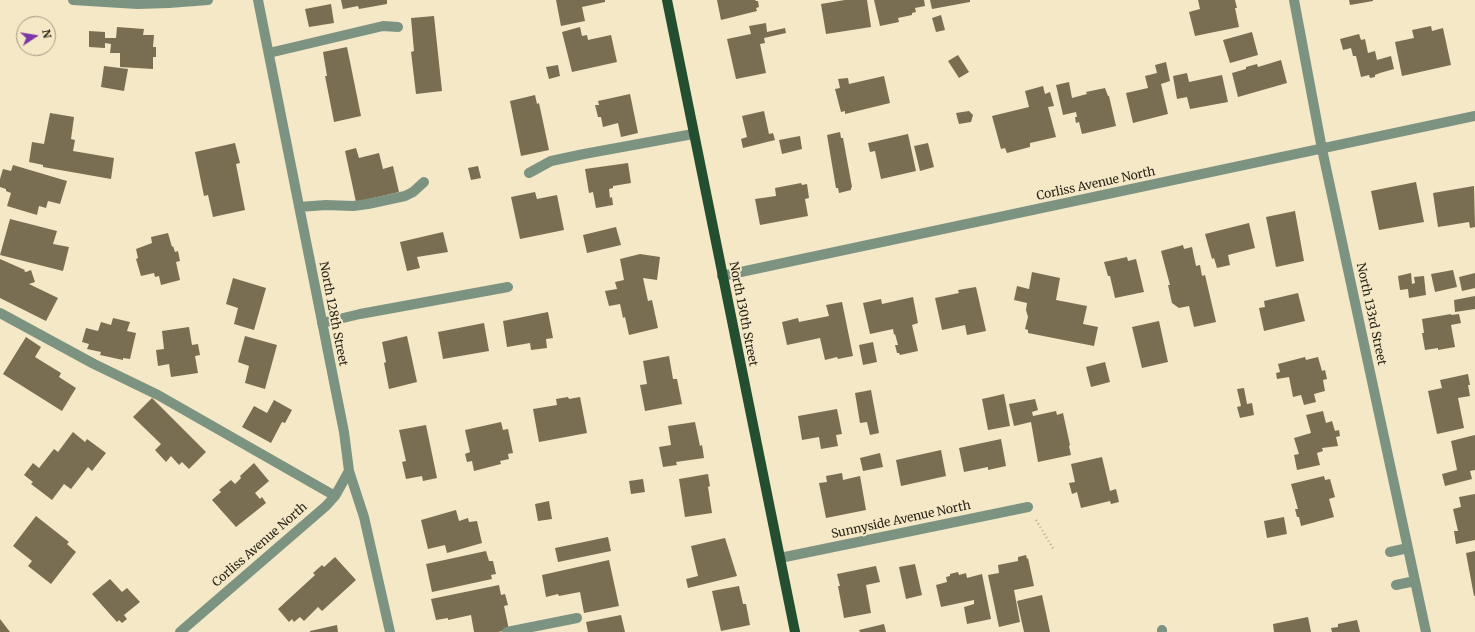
<!DOCTYPE html>
<style>
body{margin:0}
#map{position:relative;width:1475px;height:632px;overflow:hidden;background:#f4e8c7;font-family:Merriweather,serif}
canvas{display:block}
.north{position:absolute;left:16px;top:16px;width:40px;height:40px;box-sizing:border-box;background:#f4e8c7;border:1px solid #a39a81;border-radius:50%;rotate:78deg;font-size:11px;font-weight:700;line-height:16px;text-align:center;color:#2a2518}
.north::after{content:'';display:block;margin:auto;width:14px;height:18px;background:#7e35a8;clip-path:polygon(50% 0,100% 100%,50% 72%,0 100%)}
</style>
<div id="map">
<canvas width="1475" height="632"></canvas>
<div class="north">N</div>
</div>
<script>
const ctx = document.querySelector('canvas').getContext('2d');
ctx.lineJoin = 'round';
function fillPath(path, color) {
  ctx.fillStyle = color;
  ctx.fill(path, 'evenodd');
}
function stroke(path, color, width, dash) {
  ctx.strokeStyle = color;
  ctx.lineWidth = width;
  ctx.lineCap = dash ? 'butt' : 'round';
  ctx.setLineDash(dash || []);
  ctx.stroke(path);
}
function write(font, color, halo, rows, align = 'center') {
  ctx.font = font + ' Merriweather,serif';
  ctx.lineWidth = 4;
  ctx.setLineDash([]);
  ctx.textBaseline = 'middle';
  ctx.strokeStyle = halo;
  ctx.fillStyle = color;
  for (const [text, x, y, turn = 0] of rows) {
    ctx.save();
    ctx.translate(x, y);
    ctx.rotate((+turn || 0) * Math.PI / 180);
    ctx.textAlign = isNaN(turn) ? turn : align;
    if (halo) ctx.strokeText(text, 0, 0);
    ctx.fillText(text, 0, 0);
    ctx.restore();
  }
}
fillPath(new Path2D(`
 M341 0H387V4L359 9 358 6 343 9Z
 M556 0H605V2L582 7 585 21 561 26Z
 M717 0H755L756 1H758L759 7 756 8 757 11 721 20Z
 M845 0H867L871 27 826 34 821 4Z
 M874 0H924L925 6 915 8 916 12 912 13V15L898 18 899 22 880 26Z
 M930 0H970V2L932 9Z
 M1198 0H1235L1237 8H1235L1239 27 1195 36 1189 12 1200 9Z
 M1349 0H1373V1L1350 5Z
 M331 4 334 23 309 27 305 9Z
 M941 15 945 30 936 32 932 18Z
 M434 16 442 91 416 94 411 52 414 51 411 18Z
 M766 23 767 32 785 28 786 33 764 38 765 43 760 44 766 73 736 79 727 39 751 34 749 26Z
 M1431 26 1432 31 1443 28 1451 65 1402 76 1395 42 1414 38 1412 30Z
 M117 27 144 29 143 35H154L153 47H156V57H153V69L120 67V53H110L111 44 105 43V48L89 47V31L105 32V38H116Z
 M580 27 582 36 587 35 588 40 611 35 617 62 572 72 562 32Z
 M1252 32 1258 55 1230 63 1223 40Z
 M1359 34 1361 40 1365 39 1368 53 1375 51 1377 60 1391 56 1394 69 1380 73 1375 75V77L1370 78 1369 75 1361 77 1356 56H1353L1351 48 1343 50 1340 39Z
 M347 47 361 116 334 122 325 76H327L323 52Z
 M958 55 969 72 959 78 948 61Z
 M1281 60 1287 83 1238 97 1232 73 1246 69V67L1257 64 1258 67Z
 M1166 62 1170 81 1161 84 1168 114 1133 123 1126 93 1148 88 1145 76 1157 73 1155 65Z
 M558 65 560 76 549 79 546 67Z
 M104 66 128 69 124 91 101 87Z
 M1187 73 1189 82 1222 75 1228 102 1190 109 1187 97 1177 99 1173 76Z
 M884 76 890 103 845 114V111L841 112 835 89 840 88 838 79 848 78 849 84Z
 M1069 82 1072 98 1087 94 1086 92 1105 88 1108 96H1109L1116 126 1082 134 1079 122 1076 123 1075 117H1077L1076 112 1063 115 1056 85Z
 M1043 86 1045 94 1050 92 1054 106 1048 107 1056 137 1030 143V147L1007 153 1005 148 1001 149 992 116 1029 107 1025 91Z
 M630 94 638 133 621 137 618 123 603 127 601 117H598L595 105H599L598 101Z
 M535 95 537 104 539 103 549 150 521 156 510 101Z
 M764 111 769 134 773 133 775 140 743 148 741 139 747 137 742 116Z
 M969 111 973 115 971 122 959 124 956 113Z
 M50 113 74 117 71 139 75 140 73 151 114 158 111 179 43 167V165L29 162 32 142 44 144Z
 M840 132 841 138H843L852 187 851 188V190L839 193 838 188H836L827 135Z
 M908 134 916 171 881 179 875 151 870 152 868 143Z
 M800 136 802 149 782 154 779 140Z
 M235 143 240 163 236 164 245 210 213 217 208 195 204 196 195 152Z
 M928 143 934 167 920 171 914 146Z
 M356 148 359 158 379 153 383 169 393 166 399 192 356 202 345 151Z
 M628 163 631 183 613 186V188L609 189 610 198 612 197 613 205 596 208 593 192 589 193 585 169Z
 M13 165 67 181 60 204 48 201 46 208 39 206 37 215 7 206 11 193 6 191V189L0 187V179L3 169 11 171Z
 M478 166 481 178 471 180 468 168Z
 M1416 182 1424 222 1379 230 1371 191Z
 M801 183 802 185 807 184 809 198 805 199 808 216 760 225 755 199 776 196 775 188Z
 M1474 186 1475 227 1470 228 1469 222 1438 227 1433 193Z
 M535 192 537 199 557 195 564 230 520 239 511 197Z
 M1295 211 1304 261 1276 267 1266 217Z
 M10 219 57 231 53 244 69 247 63 271 0 255Z
 M1249 223 1255 248 1228 255 1230 265 1217 268 1214 258 1212 259 1205 234Z
 M616 227 621 245 587 253 583 235Z
 M443 232 448 252 417 257 420 268 407 271 400 242Z
 M168 233 172 247 173 246 175 252 178 251 180 261 176 262 180 280 161 285 159 276 155 277 154 273 141 276 136 259 138 258 136 249 152 243 151 237Z
 M1183 245 1184 249 1192 247 1196 266 1200 265 1202 276 1205 275 1216 322 1194 327 1189 306 1179 308 1172 303 1168 285H1170L1161 251Z
 M640 254 660 257 657 280 643 278 648 301 652 300 658 328 629 335 625 317 623 318 620 304 609 306 605 291 617 289 615 282 624 280 620 259Z
 M1127 257 1128 261 1136 259 1144 292 1115 298 1110 276H1108L1104 262Z
 M0 259 25 270 24 271 26 272 31 270 35 282 29 284 58 298 46 321 0 298Z
 M1453 270 1457 287 1435 292 1431 274Z
 M1032 272 1060 278 1056 300 1087 306 1083 324 1098 327 1094 346 1028 333V330L1025 329 1028 317 1026 310 1027 303 1014 300 1017 286 1029 289Z
 M1411 273 1412 284 1415 283 1414 277 1424 276 1426 295 1409 298 1408 289 1400 290 1398 276Z
 M1475 273V288L1462 291 1459 277Z
 M233 278 266 288 254 330 234 324 238 308 226 304Z
 M976 287 986 331 967 335 965 325 942 330 935 298 959 293 958 290Z
 M1298 293 1305 321 1264 331 1259 308 1265 307 1264 301Z
 M1475 296V309L1455 312 1454 300Z
 M913 297 918 323 912 325 918 351 900 355 899 353H897L895 345H898L895 334 894 335 893 329 870 334 863 303 881 299 882 304Z
 M842 302 853 356 838 359 837 357 825 360 820 338 787 345 782 322 798 318 799 322 829 316 826 305Z
 M548 312 553 338 546 339 547 348 531 350 530 343 507 347 503 321Z
 M1451 314V315L1459 314 1461 323 1451 325 1455 347 1438 350V348L1425 350 1422 333H1424L1422 319Z
 M113 318 130 322 127 331 136 333 130 359 123 358V360L100 355 101 352 87 349 89 344 82 342 86 328 98 331 101 322 111 325Z
 M1159 321 1168 362 1142 368 1132 327Z
 M484 323 489 351 443 359 438 332Z
 M189 327 192 345 198 344 200 355 195 356 198 373 171 377 169 364 158 366 156 350 164 349 162 331Z
 M245 336 277 345 265 389 245 383 249 366 238 362Z
 M407 336 417 382 389 389 384 363 386 362 382 342Z
 M26 337 41 347 35 357 61 373 59 377 76 388 62 411 3 374Z
 M873 342 877 362 863 365 859 345Z
 M669 356 673 379H677L682 404 645 411 640 385 647 384 643 361Z
 M1305 357 1306 360 1318 357 1322 371 1325 370 1327 379 1323 380 1325 391 1314 394 1316 402 1304 405 1301 395 1293 397 1289 377 1277 379 1276 373 1280 372 1278 364Z
 M1105 362 1110 382 1091 387 1086 367Z
 M1468 374 1470 385H1468L1470 396 1458 398 1464 428 1437 434 1428 391 1442 388 1440 380Z
 M1244 388 1247 404 1252 403 1254 415 1240 418 1237 407 1241 406 1237 389Z
 M871 390 879 433 870 435 867 422 860 423 855 393Z
 M1004 394 1010 426 988 430 982 399Z
 M568 397 569 399 580 397 587 433 539 442 533 409 557 405 556 399Z
 M152 398 206 452 189 469 182 462 179 465 171 456 166 462 155 450 161 444 133 417Z
 M1035 399 1038 410 1032 412 1033 416 1056 411 1057 415 1063 413 1070 445 1069 446 1071 455 1038 462 1031 422 1014 426 1009 404Z
 M274 400 292 410 285 423 282 422 271 443 242 427 254 406 267 413Z
 M837 409 842 434 836 435 838 446 821 449 819 437 802 440 798 416Z
 M1323 411 1326 423 1332 421 1335 431 1339 430 1340 436 1336 437 1338 446 1322 448 1323 451 1317 453 1320 465 1297 470 1294 455 1299 454 1294 438 1311 433 1306 415Z
 M501 422 503 430 508 429 513 453 508 454 509 459 500 461 501 464 474 471 472 461 467 462 465 454 470 452 465 430Z
 M695 422 700 446 702 445 704 458 676 462 677 465 663 467 659 447 671 445 668 426Z
 M426 425 437 478 423 481 422 476 406 479 402 462 406 461 399 430Z
 M73 432 85 442 87 439 106 453 92 471 88 467 71 489 64 484 52 500 31 484 33 482 24 475 33 463 39 468 54 449 58 452Z
 M1475 435V470L1470 471 1472 479 1445 486 1442 474 1457 470 1451 441Z
 M1001 439 1006 466 988 470V467L964 472 959 448Z
 M941 450 946 476 901 486 896 460Z
 M880 453 883 467 863 471 860 458Z
 M1102 457 1110 491 1116 489 1119 502 1111 504 1110 501 1081 508 1077 492 1072 494 1069 483 1075 482 1071 464Z
 M254 463 269 481 255 493 260 499 262 497 266 503 236 527 212 500 221 492 219 490 231 480 235 484 241 478 240 476Z
 M842 473 843 480 860 476 866 510 826 518 819 483 827 482 826 476Z
 M708 474 710 486 708 487 712 513 685 517 679 479Z
 M1324 476 1325 480 1330 479 1335 497 1329 499 1334 517 1301 526 1299 517H1297L1295 509H1298L1291 484Z
 M643 479 645 492 631 494 629 481Z
 M1475 494V540L1456 544 1454 531H1458L1453 509 1461 507 1459 497Z
 M549 501 552 519 538 521 535 504Z
 M456 510 459 521 468 518 469 522 477 521 482 543 447 553 445 545 428 549 421 520Z
 M36 516 69 542 67 544 76 552 51 584 28 566 32 561 13 546Z
 M1284 517 1287 534 1267 538 1264 521Z
 M608 537 611 551 558 562 555 548Z
 M725 538 737 576 688 588 686 579 698 576 691 546Z
 M486 551 489 561H493L496 574 491 575 492 579 432 592 426 564Z
 M1475 551V596H1474L1466 553Z
 M1026 555 1027 559 1028 558 1034 586 1014 590 1020 622 999 627 988 575 999 573 998 565 1018 561V557Z
 M335 557 356 580 322 611 318 607 304 621 300 617 294 622 292 619 289 622 278 609 315 575 313 573 322 565 324 567Z
 M609 560 619 606 584 613 580 592 559 596 558 594 546 597 542 575Z
 M915 564 922 595 906 599 899 567Z
 M876 566 880 582 866 585 871 613 844 618 838 586H840L837 574Z
 M958 572 959 575 966 573 967 578 982 574 991 619 967 624 964 607 974 604V600L941 607 936 585 947 582 946 577 950 576V574Z
 M110 579 122 592 127 588 140 602 124 615 127 619 122 623 119 620 117 622 92 594Z
 M499 585 501 595 505 594 508 605 504 606 509 630 498 632H474L471 615 448 620V618L436 620 431 599Z
 M739 586 743 604H746L750 625 721 631 712 591Z
 M1042 595 1050 632H1024L1017 601Z
 M621 615 625 632H588L586 622Z
 M1308 617 1311 632H1274L1273 624Z
 M0 619 10 632H0Z
 M1357 620 1360 632H1332L1331 628 1338 627V624Z
 M884 624 886 632H860L859 630Z
 M337 625 338 632H310V631Z`), '#796e51');
stroke(new Path2D(`
 M1036 520 1054 550`), '#b7ad92', 2.5, [1, 3]);
stroke(new Path2D(`
 M73 0 137 4 169 3 208 0
 M258 0 344 432 349 471 364 517 390 632
 M1294 0 1322 149 1426 632
 M269 53 383 26 398 27
 M529 173 551 161 584 154 693 134
 M299 207 326 205 353 206 368 204 405 196 413 192 424 182
 M722 276 1475 116
 M0 313 94 364 158 395 335 496
 M322 323 360 314 508 287
 M1390 552 1408 548
 M780 558 1028 507
 M1396 585 1415 581
 M1162 630V632
 M180 632 326 506 335 496 349 471
 M507 632 577 618`), '#7d9381', 10);
stroke(new Path2D(`
 M667 0 795 632`), '#234e2f', 10);
write('12px', '#2a2518', '#f4e8c7', [
 ["Corliss Avenue North",1096,184,-12],
 ["North 128th Street",333,314,79],
 ["North 130th Street",743,314,79],
 ["North 133rd Street",1371,314,78],
 ["Sunnyside Avenue North",901,520,-12],
 ["Corliss Avenue North",260,545,-41]
]);
</script>
